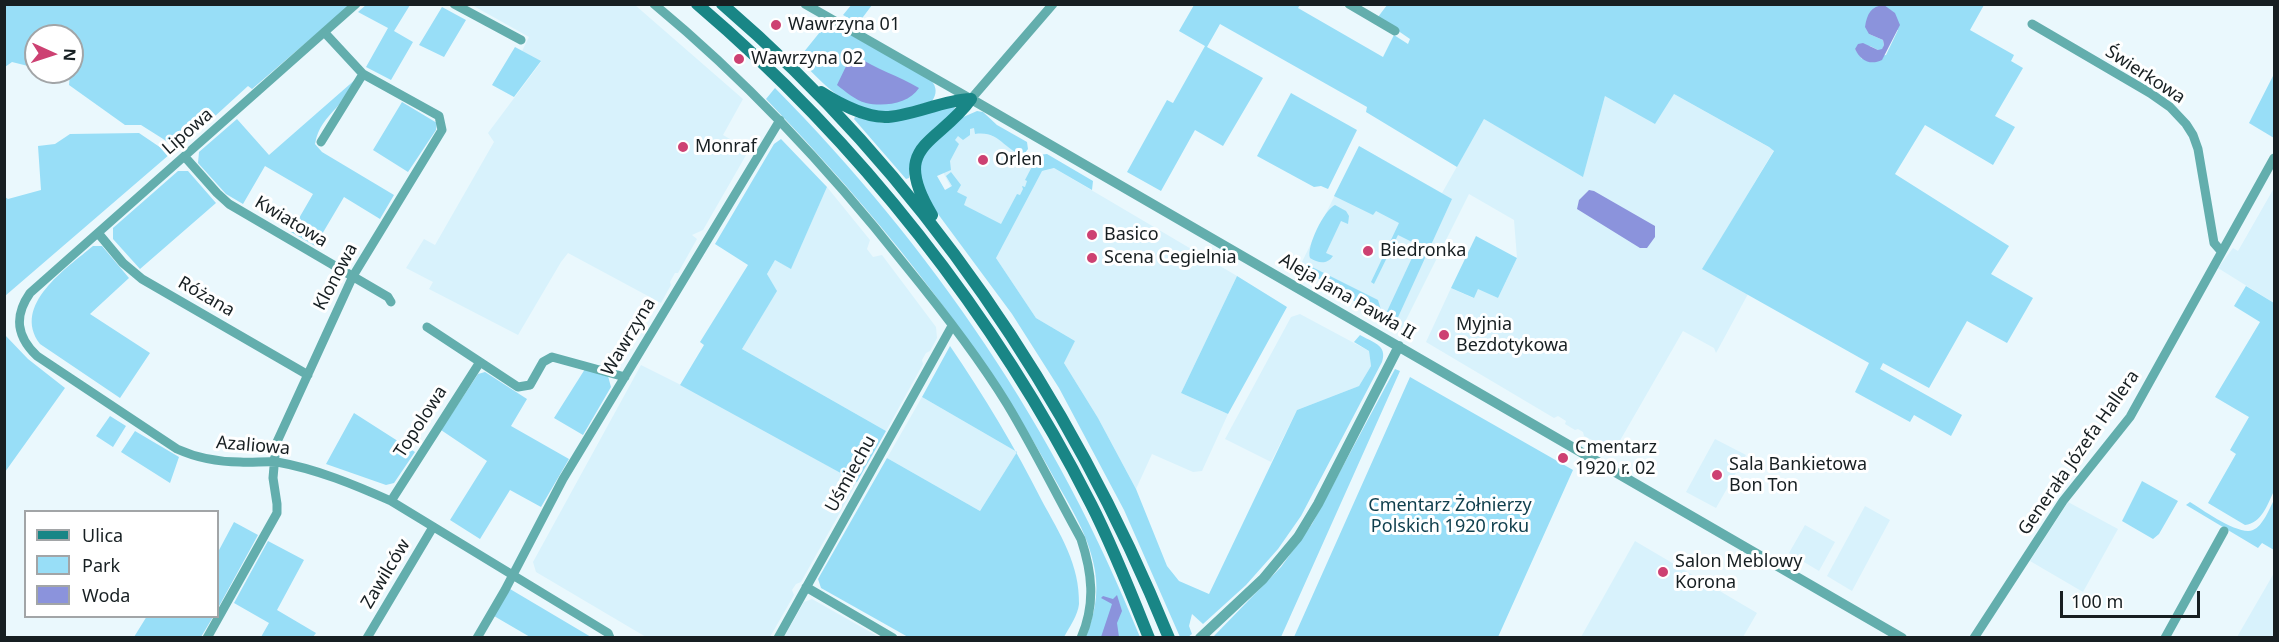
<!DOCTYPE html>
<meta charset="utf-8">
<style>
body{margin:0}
#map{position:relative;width:2279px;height:642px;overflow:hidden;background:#eaf8fd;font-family:"Noto Sans",sans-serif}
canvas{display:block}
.frame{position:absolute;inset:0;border:6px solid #171f22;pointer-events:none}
.legend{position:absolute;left:24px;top:510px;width:195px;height:108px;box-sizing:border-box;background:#fff;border:2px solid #a2a5a7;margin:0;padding:8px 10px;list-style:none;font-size:18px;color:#171f22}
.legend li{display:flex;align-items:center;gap:12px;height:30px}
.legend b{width:30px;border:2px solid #a2a5a7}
.north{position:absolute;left:24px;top:24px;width:60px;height:60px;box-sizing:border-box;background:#fff;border:2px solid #a2a5a7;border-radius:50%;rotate:93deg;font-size:16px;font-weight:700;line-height:24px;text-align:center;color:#171f22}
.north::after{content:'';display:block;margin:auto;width:21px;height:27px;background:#cd4172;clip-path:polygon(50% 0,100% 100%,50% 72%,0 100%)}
.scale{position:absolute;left:2060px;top:591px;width:140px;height:27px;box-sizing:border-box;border:3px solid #171f22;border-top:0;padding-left:8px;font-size:18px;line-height:21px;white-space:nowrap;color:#171f22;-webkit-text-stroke:4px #fff;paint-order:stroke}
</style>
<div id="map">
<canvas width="2279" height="642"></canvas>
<div class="frame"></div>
<ul class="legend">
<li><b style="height:8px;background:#198686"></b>Ulica</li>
<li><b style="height:16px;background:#98def7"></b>Park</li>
<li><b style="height:16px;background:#8b93dc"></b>Woda</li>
</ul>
<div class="north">N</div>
<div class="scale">100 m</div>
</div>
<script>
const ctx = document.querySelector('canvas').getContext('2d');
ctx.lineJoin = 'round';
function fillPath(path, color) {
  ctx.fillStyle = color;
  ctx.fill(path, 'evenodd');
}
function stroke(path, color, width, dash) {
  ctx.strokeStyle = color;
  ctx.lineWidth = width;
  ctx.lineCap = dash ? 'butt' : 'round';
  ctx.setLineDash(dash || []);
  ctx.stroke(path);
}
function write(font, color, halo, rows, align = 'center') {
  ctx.font = font + ' "Noto Sans",sans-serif';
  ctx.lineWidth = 6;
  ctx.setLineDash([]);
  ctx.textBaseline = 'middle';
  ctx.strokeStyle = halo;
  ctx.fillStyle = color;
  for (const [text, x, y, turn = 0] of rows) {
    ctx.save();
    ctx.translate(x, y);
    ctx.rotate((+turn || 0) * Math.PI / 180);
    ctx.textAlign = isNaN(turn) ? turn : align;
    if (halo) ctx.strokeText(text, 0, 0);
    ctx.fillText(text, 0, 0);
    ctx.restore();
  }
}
fillPath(new Path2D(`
 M472 5H635L743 99 723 135 749 150 703 230 692 235 697 239 678 273H675L670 282 671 285 661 303 568 253 561 262 518 335 429 289 433 282 406 268 424 239 435 245 494 142 488 133 541 62 522 51 529 37Z
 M1674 94 1774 150 1703 269 1748 294 1716 353 1714 348 1683 331 1614 451 1584 436 1583 432 1578 429 1575 430 1565 424 1566 421 1558 416 1554 418 1426 342 1451 288 1473 298 1478 288 1498 298 1517 258 1514 220 1469 194 1402 328 1299 268 1359 146 1442 193 1484 119 1583 176 1605 96Z
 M970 122 1045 165 1043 171 1054 168 1237 276 1181 393 1228 414 1202 471 1193 472 1152 454 1136 489 1098 418 1064 363 1075 341 1036 318 996 258 991 263 937 161 944 148Z
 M827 187 870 240 867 249 873 257 882 255 936 327 937 338 930 351 926 353 922 360 923 364 886 431 742 349 776 291 767 274 775 260 791 268Z
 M2274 188V303L2218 268 2233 248 2238 251Z
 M1300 314 1369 351 1371 366 1359 386 1297 410 1271 462 1225 439 1291 317Z
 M641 365 709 399 857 482 801 582 796 584 792 590 794 595 770 637H646L536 572 533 562Z
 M922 397 1017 452 980 511 887 458Z
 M1715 439 1746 455 1716 508 1686 492Z
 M2068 502 2118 529 2083 592 2030 561Z
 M1865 506 1890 520 1852 591 1827 576Z
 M1805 525 1835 542 1819 571 1789 553Z
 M1635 541 1757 613 1743 637H1581Z
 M2274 573V637H2237Z
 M812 599 879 637H784L804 602Z`), '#d8f2fc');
fillPath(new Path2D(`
 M367 4 410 5 394 31 413 42 391 80 366 67 388 28 358 12Z
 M852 4 872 5 863 17 861 25 843 15Z
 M5 5H350L252 89 248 86 179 149 141 125H125L69 85 70 72H72V36H36V68L12 62 5 67Z
 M1194 5H1300L1298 8 1383 57 1394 35 1408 44 1410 39 1378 17 1387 5H1984L1970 30 2014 55 2011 61 2023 68 1995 116 2015 127 1993 165 1925 125 1895 174 2009 246 1991 274 2033 298 2007 343 1967 321 1929 388 1883 363 1880 369 1962 415 1951 436 1914 415 1910 422 1855 392 1869 363 1702 269 1774 151 1769 147 1674 94 1655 124 1605 96 1583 177 1484 119 1457 167 1366 112 1367 107 1220 24 1207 47 1263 78 1223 146 1195 130 1161 191 1127 172 1167 100 1173 103 1205 46 1179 31ZM1898 30 1886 55 1862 59 1855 49 1870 46 1878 50H1882L1884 45 1883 40 1869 34Z
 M442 7 466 20 444 57 419 45Z
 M828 22 931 80C937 87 937 94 932 101 918 105 904 110 890 111 852 116 822 84 799 58Z
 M515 47 541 61 514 97 492 85Z
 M2274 74V138L2249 123Z
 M357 78C351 88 345 98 337 107 326 119 318 127 315 144L322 152 394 195 380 219 344 197 315 246 291 232 313 194 265 166 243 204 226 194 198 163 199 152 237 119 269 155Z
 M775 88C932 247 1057 430 1140 637H1086C1094 615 1099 595 1095 571 1089 532 1065 499 1047 465 971 330 873 210 766 99Z
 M1291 93 1357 130 1328 189 1321 186 1314 187 1257 156Z
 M402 102 437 123 436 130 408 172 373 150Z
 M955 106 954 112C931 131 910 146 909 178L906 179 854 119 855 117 883 123Z
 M977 111 983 112 997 125 1027 142 1028 149 1024 154C1005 153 1001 130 975 134L974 128 970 129V135L963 140 958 136 955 140 959 144 950 161 951 170 937 176 945 190 952 186 946 176 951 172 961 185 957 192 967 197 964 205 1001 224 1017 194 1020 195 1023 189 1022 186 1025 187 1027 181 1025 180 1038 155 1047 154 1093 181 1092 190 1054 168 1042 171 996 258 1036 318 1075 341 1064 363 1098 418 1136 489 1167 566 1179 581 1209 594 1297 410 1359 386 1371 366 1369 351 1354 342 1360 335C1372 342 1388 345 1382 362L1301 516 1278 549 1246 585 1203 624 1192 614 1189 626 1192 634 1188 637H1180L1124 510 1059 388 1012 314 938 214 921 187 920 162 923 154 961 118Z
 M139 133 170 154 5 296V197L8 199 41 190 38 146 55 144 70 134Z
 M781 139 827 187 791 269 775 260 767 274 777 291 742 349 886 431 857 482 680 385 704 345 700 342 748 265 715 244 774 144Z
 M1359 146 1452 199 1394 326 1383 320 1418 245 1398 235 1374 284 1371 282 1399 223 1376 211 1373 215 1334 196Z
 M178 171H188L216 203 140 269 113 239V228Z
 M1335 205 1346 211 1349 216 1348 224 1341 221 1326 253 1333 256C1327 265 1318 263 1310 258 1306 247 1324 210 1335 205Z
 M1476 236 1517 258 1498 298 1478 289 1474 298 1451 288Z
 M93 246H102L129 278 90 314 150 353 120 398 40 344C11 305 67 268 93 246Z
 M1302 265H1308L1378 300 1381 310 1377 316 1324 281 1298 269Z
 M1237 276 1287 307 1228 414 1181 393Z
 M2246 286 2274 303V491C2267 505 2262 523 2245 525L2208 503 2236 454 2230 450 2249 417 2215 397 2260 322 2234 306Z
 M5 335 28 359 65 388 5 472Z
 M950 346C984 396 1015 447 1042 501 1060 534 1080 565 1079 604 1078 615 1069 628 1064 637H908L821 588 818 579 887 458 980 511 1017 452 922 397Z
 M585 369 608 376 611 387 583 435 554 418Z
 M1395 369 1400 371 1281 637 1215 638 1214 636 1281 567 1312 524Z
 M485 372 527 399 511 426 569 459 541 507 510 490 480 539 450 520 487 461 441 430 478 374Z
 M1410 377 1573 470 1498 637H1294Z
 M354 413 415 452 394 483 386 485 326 464Z
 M110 416 126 426 113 447 96 436Z
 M135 431 179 457 170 483 121 452Z
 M2142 481 2178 501 2159 534 2153 539 2122 521Z
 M2274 500V550L2262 543 2258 548 2186 505 2190 502C2203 510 2239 536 2253 530 2263 526 2269 509 2274 500Z
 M234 522 258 535 218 608V552Z
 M268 541 304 560 277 610 316 633 313 637H261L269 623 234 603Z
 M510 589 591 637H530L494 616Z
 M147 616H213V617L201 637H134Z`), '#98def7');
fillPath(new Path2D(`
 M1884 5 1895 13 1900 25 1882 60C1870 66 1860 60 1855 49L1858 44 1863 43 1878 50 1882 49 1884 45 1883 40 1869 34 1865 27C1867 14 1871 6 1884 5Z
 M856 56C876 69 899 76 919 88 909 104 883 107 866 103 855 100 846 92 837 85L850 58Z
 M1589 190 1594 191 1655 226V237L1647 248H1640L1577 209 1579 200Z
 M1117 595 1122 611 1117 623 1119 637H1101L1112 604 1101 598 1103 596 1113 599Z`), '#8b93dc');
stroke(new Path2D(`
 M356 4 30 293C14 316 16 336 37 356L177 449C197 458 218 462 240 462 252 463 265 461 277 462 317 469 355 485 391 501L608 633 610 638
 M454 4 521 40
 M654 4C747 81 830 170 905 265 941 309 977 355 1007 404 1033 447 1056 494 1081 539 1092 572 1096 604 1081 638
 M805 4 971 99 1053 4
 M1349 4 1395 31
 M2032 24 2150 93 2170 107 2186 124 2193 135 2198 149 2214 243 2221 251
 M321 142 363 74
 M185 157 217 193 229 204 388 297 391 302
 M98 233 123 263 142 279 308 375
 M427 327 518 387 530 385 543 362 552 357 625 377
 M391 501 480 362
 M806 587 893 638
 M207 638 277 513V504L273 478 276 444 353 276 442 130 439 116 363 74 325 33
 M367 638 433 527
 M477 638 505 590 563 479 780 120
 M778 638 952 326
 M1974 638 2063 501 2130 417 2274 158
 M2165 638 2224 531`), '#63aead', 9);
stroke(new Path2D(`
 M971 99 1902 638
 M1200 638 1263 579 1298 537 1318 504 1399 346`), '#63aead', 10);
stroke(new Path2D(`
 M697 4C859 142 995 315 1091 504 1113 547 1131 593 1149 638
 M722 4C921 175 1071 397 1169 638
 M821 92C840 104 862 116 885 117 910 117 942 100 971 99
 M932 215C889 144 937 146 971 99`), '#198686', 12);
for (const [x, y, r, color] of [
 [776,25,6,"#cd4172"],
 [739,59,6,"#cd4172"],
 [683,147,6,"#cd4172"],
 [983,160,6,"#cd4172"],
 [1092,235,6,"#cd4172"],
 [1368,251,6,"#cd4172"],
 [1092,258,6,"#cd4172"],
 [1444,335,6,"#cd4172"],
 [1563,458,6,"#cd4172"],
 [1717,475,6,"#cd4172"],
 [1663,572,6,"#cd4172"]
]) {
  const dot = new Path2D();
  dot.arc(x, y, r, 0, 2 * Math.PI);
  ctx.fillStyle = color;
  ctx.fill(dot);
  stroke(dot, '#fff', 2);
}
write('18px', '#171f22', '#fff', [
 ["Wawrzyna 01",788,25],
 ["Wawrzyna 02",751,59],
 ["Monraf",695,147],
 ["Orlen",995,160],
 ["Basico",1104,235],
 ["Biedronka",1380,251],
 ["Scena Cegielnia",1104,258],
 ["Myjnia",1456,325],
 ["Bezdotykowa",1456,346],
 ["Cmentarz",1575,448],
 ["1920 r. 02",1575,469],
 ["Sala Bankietowa",1729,465],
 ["Bon Ton",1729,486],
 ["Salon Meblowy",1675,562],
 ["Korona",1675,583]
], 'left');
write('18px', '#171f22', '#fff', [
 ["Świerkowa",2145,75,33],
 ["Lipowa",188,132,-41],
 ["Kwiatowa",291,222,31],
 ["Klonowa",336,277,-62],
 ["Różana",206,297,30],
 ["Aleja Jana Pawła II",1347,297,30],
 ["Wawrzyna",629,337,-59],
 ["Topolowa",421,422,-57],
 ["Azaliowa",253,446,5],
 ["Generała Józefa Hallera",2079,453,-55],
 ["Uśmiechu",851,474,-61],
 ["Zawilców",386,574,-59]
]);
write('18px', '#11404e', '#fff', [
 ["Cmentarz Żołnierzy",1450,506],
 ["Polskich 1920 roku",1450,527]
]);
</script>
